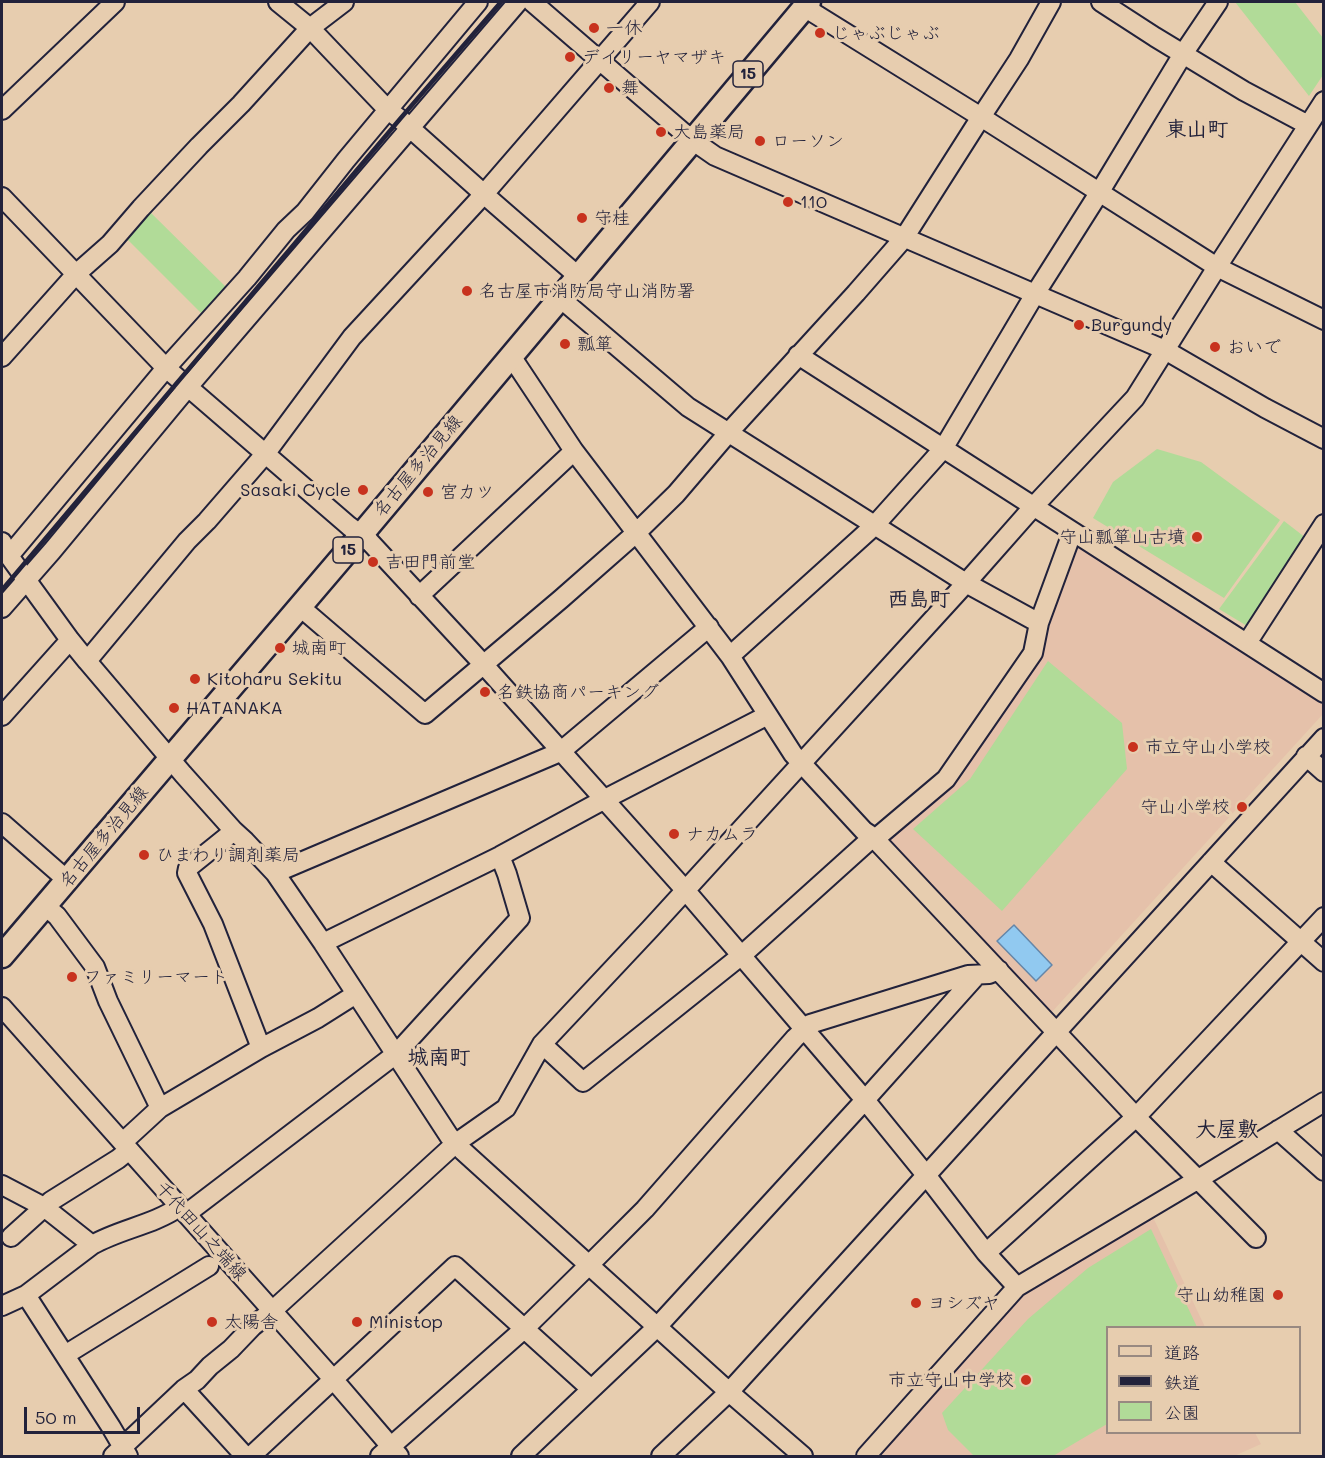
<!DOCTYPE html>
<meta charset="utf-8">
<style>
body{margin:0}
#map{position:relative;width:1325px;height:1458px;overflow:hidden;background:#e7cdaf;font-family:Mali,"Klee One",sans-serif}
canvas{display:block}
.frame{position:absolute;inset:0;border:3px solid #22223b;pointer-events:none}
.legend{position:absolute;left:1106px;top:1326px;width:195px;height:108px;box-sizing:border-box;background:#e7cdaf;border:2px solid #988981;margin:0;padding:8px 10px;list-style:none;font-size:18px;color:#22223b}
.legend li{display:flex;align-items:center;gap:12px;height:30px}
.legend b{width:30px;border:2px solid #988981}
.scale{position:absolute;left:24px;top:1407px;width:116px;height:27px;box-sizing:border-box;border:3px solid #22223b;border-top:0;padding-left:8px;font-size:18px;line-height:21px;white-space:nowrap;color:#22223b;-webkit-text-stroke:4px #e7cdaf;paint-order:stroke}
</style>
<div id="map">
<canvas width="1325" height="1458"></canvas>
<div class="frame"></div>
<ul class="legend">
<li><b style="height:8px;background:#e7cdaf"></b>道路</li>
<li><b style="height:8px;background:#22223b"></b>鉄道</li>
<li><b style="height:16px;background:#b1db98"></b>公園</li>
</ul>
<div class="scale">50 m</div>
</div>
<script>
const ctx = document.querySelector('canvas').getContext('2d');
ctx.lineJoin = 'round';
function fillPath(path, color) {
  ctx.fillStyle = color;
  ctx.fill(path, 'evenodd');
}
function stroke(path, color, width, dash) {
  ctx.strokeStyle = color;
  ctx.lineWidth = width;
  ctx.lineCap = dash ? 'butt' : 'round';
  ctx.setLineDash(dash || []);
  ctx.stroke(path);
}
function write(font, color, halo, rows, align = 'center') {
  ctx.font = font + ' Mali,"Klee One",sans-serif';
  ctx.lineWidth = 6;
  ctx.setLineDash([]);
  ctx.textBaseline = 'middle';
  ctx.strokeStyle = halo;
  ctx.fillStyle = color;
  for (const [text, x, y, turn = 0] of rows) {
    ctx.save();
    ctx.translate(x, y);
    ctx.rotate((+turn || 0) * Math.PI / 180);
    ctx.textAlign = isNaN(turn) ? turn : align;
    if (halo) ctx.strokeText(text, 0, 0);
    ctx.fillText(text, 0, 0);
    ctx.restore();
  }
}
fillPath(new Path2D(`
 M1079 544 1323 702V714L1051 1013 886 838 1037 655Z
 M1151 1213 1205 1327 1108 1328V1432L1255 1433 1261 1444 1234 1456H875L1018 1299Z`), '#e5c1aa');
fillPath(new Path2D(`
 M1235 2H1295L1323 38V75L1309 96Z
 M147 209 228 289 204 316 124 236Z
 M1157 449 1201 462 1280 520 1224 598 1093 518 1113 482Z
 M1284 521 1306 538 1247 626 1219 609Z
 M1048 661 1122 723 1127 769 1002 911 913 829 970 779Z
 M1151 1229 1197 1327 1108 1328 1107 1424 1053 1456H974L948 1430 942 1413 1028 1319 1088 1268Z`), '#b1db98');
const water = new Path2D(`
 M1014 925 1052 965 1036 981 997 941Z`);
fillPath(water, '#91c9f0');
stroke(water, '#6586a8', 1.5);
const minor = new Path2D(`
 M278 2 310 28 388 110 400 119 494 203 578 276
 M532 2 692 140 715 156 1165 350 1265 408 1324 439
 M1101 2 1155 37 1244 91 1308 125
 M804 7 981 117 1217 267 1324 320
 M2 110 115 2
 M2 197 166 368 349 526 370 542 484 665 686 891 865 1100 926 1175 986 1253 1017 1287
 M560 298 688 407 966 583 1039 623
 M798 355 1324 693
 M2 357 76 274 110 244 141 208 199 146 241 104 310 28 344 2
 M510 357 517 365 574 451 730 656 793 754 864 831 873 837 1136 1117 1256 1238
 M2 542 9 556 70 640 87 661 183 774 234 831 245 841 275 873 323 943 449 1136 463 1151 729 1392 803 1456
 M9 556 166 368 247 278 286 230 305 212 346 160 478 2
 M419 596 574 451
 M299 606 425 714 561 599 636 533 676 494 729 432 856 293 904 238 981 117 1019 59 1051 2
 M2 608 52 551 188 387 518 2
 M1247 643 1324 524
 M730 656 874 526 943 449 1035 294 1099 193 1183 54 1218 2
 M87 661 187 541 207 521 266 453 352 337 484 194 650 2
 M2 716 70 640
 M1306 756 1324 772
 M2 823 67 880
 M234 831 188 868 187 873 213 924 261 1048
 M875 839 946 779 1033 653 1039 623 1072 533
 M1211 862 1324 962
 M275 873 560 752 709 627
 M45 906 57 916 95 967 108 1001 160 1108
 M323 943 500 856 605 799 768 715
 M2 1007 333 1379 399 1456
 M542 1044 583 1082 742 955 873 837
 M1278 1130 1324 1171
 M123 1142 160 1108 261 1048 318 1018 356 994
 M2 1185 44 1207 92 1245
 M186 1214 396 1054 520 918 507 874 500 856
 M11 1237 51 1201 118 1159 129 1150
 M986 1253 1136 1117 1324 917
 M26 1295 111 1427 128 1456
 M2 1306 26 1295 92 1245C120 1229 153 1225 179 1207
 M65 1355 209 1266
 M184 1389 245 1456
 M113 1456 184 1389 197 1380 210 1366 231 1349 253 1326 272 1311 456 1143 506 1108 542 1044 651 928 966 583 1034 506 1135 398 1217 267 1324 101
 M251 1456 455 1266 591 1389
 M380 1456 524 1329 589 1265 645 1209 795 1038 810 1024 968 975 989 974 999 970
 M521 1456 657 1327 865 1100 977 975
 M661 1456 729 1392 1324 738
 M866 1456 1017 1287 1197 1180 1324 1102`);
const major = new Path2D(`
 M2 956 361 535 809 2`);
stroke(minor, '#22223b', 22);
stroke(major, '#22223b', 27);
stroke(minor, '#e7cdaf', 18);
stroke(major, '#e7cdaf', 22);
stroke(new Path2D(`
 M2 590 400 119 501 2`), '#22223b', 4.5);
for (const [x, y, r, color] of [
 [594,28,6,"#c8321e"],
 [820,33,6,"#c8321e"],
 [570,57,6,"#c8321e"],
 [609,88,6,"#c8321e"],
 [661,132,6,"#c8321e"],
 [760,141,6,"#c8321e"],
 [788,202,6,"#c8321e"],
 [582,218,6,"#c8321e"],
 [467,291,6,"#c8321e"],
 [1079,325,6,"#c8321e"],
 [565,344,6,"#c8321e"],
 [1215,347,6,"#c8321e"],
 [363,490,6,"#c8321e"],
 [428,492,6,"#c8321e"],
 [1197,537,6,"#c8321e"],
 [373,562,6,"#c8321e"],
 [280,648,6,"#c8321e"],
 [195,679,6,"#c8321e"],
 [485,692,6,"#c8321e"],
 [174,708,6,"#c8321e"],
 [1133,747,6,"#c8321e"],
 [1242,807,6,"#c8321e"],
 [674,834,6,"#c8321e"],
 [144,855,6,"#c8321e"],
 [72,977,6,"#c8321e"],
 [1278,1295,6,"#c8321e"],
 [916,1303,6,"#c8321e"],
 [212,1322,6,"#c8321e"],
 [357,1322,6,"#c8321e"],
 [1026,1380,6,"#c8321e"]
]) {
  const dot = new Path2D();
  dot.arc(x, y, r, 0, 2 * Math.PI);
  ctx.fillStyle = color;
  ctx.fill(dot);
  stroke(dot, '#e7cdaf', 2);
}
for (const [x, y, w] of [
 [748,74,30],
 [348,550,30]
]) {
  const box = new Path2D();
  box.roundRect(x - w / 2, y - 13, w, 26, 4.5);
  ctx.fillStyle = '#e7cdaf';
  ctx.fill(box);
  stroke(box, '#22223b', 1.5);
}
write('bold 16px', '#22223b', null, [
 ["15",748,74],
 ["15",348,550]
]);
write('18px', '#22223b', '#e7cdaf', [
 ["一休",606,28],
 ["じゃぶじゃぶ",832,33],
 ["デイリーヤマザキ",582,57],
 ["舞",621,88],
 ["大島薬局",673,132],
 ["ローソン",772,141],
 ["110",800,202],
 ["守桂",594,218],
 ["名古屋市消防局守山消防署",479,291],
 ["Burgundy",1091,325],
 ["瓢箪",577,344],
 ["おいで",1227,347],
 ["Sasaki Cycle",351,490,"right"],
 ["宮カツ",440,492],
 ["守山瓢箪山古墳",1185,537,"right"],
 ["吉田門前堂",385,562],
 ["城南町",292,648],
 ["Kitoharu Sekitu",207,679],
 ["名鉄協商パーキング",497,692],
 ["HATANAKA",186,708],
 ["市立守山小学校",1145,747],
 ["守山小学校",1230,807,"right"],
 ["ナカムラ",686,834],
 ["ひまわり調剤薬局",156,855],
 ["ファミリーマート",84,977],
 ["守山幼稚園",1266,1295,"right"],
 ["ヨシズヤ",928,1303],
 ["太陽舎",224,1322],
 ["Ministop",369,1322],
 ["市立守山中学校",1014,1380,"right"]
], 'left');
write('18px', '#22223b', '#e7cdaf', [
 ["名古屋多治見線",418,466,-50],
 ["名古屋多治見線",104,837,-50],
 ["千代田山之端線",201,1231,48]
]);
write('bold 21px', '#22223b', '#e7cdaf', [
 ["東山町",1197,130],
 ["西島町",919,600],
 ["城南町",439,1058],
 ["大屋敷",1227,1130]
]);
</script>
